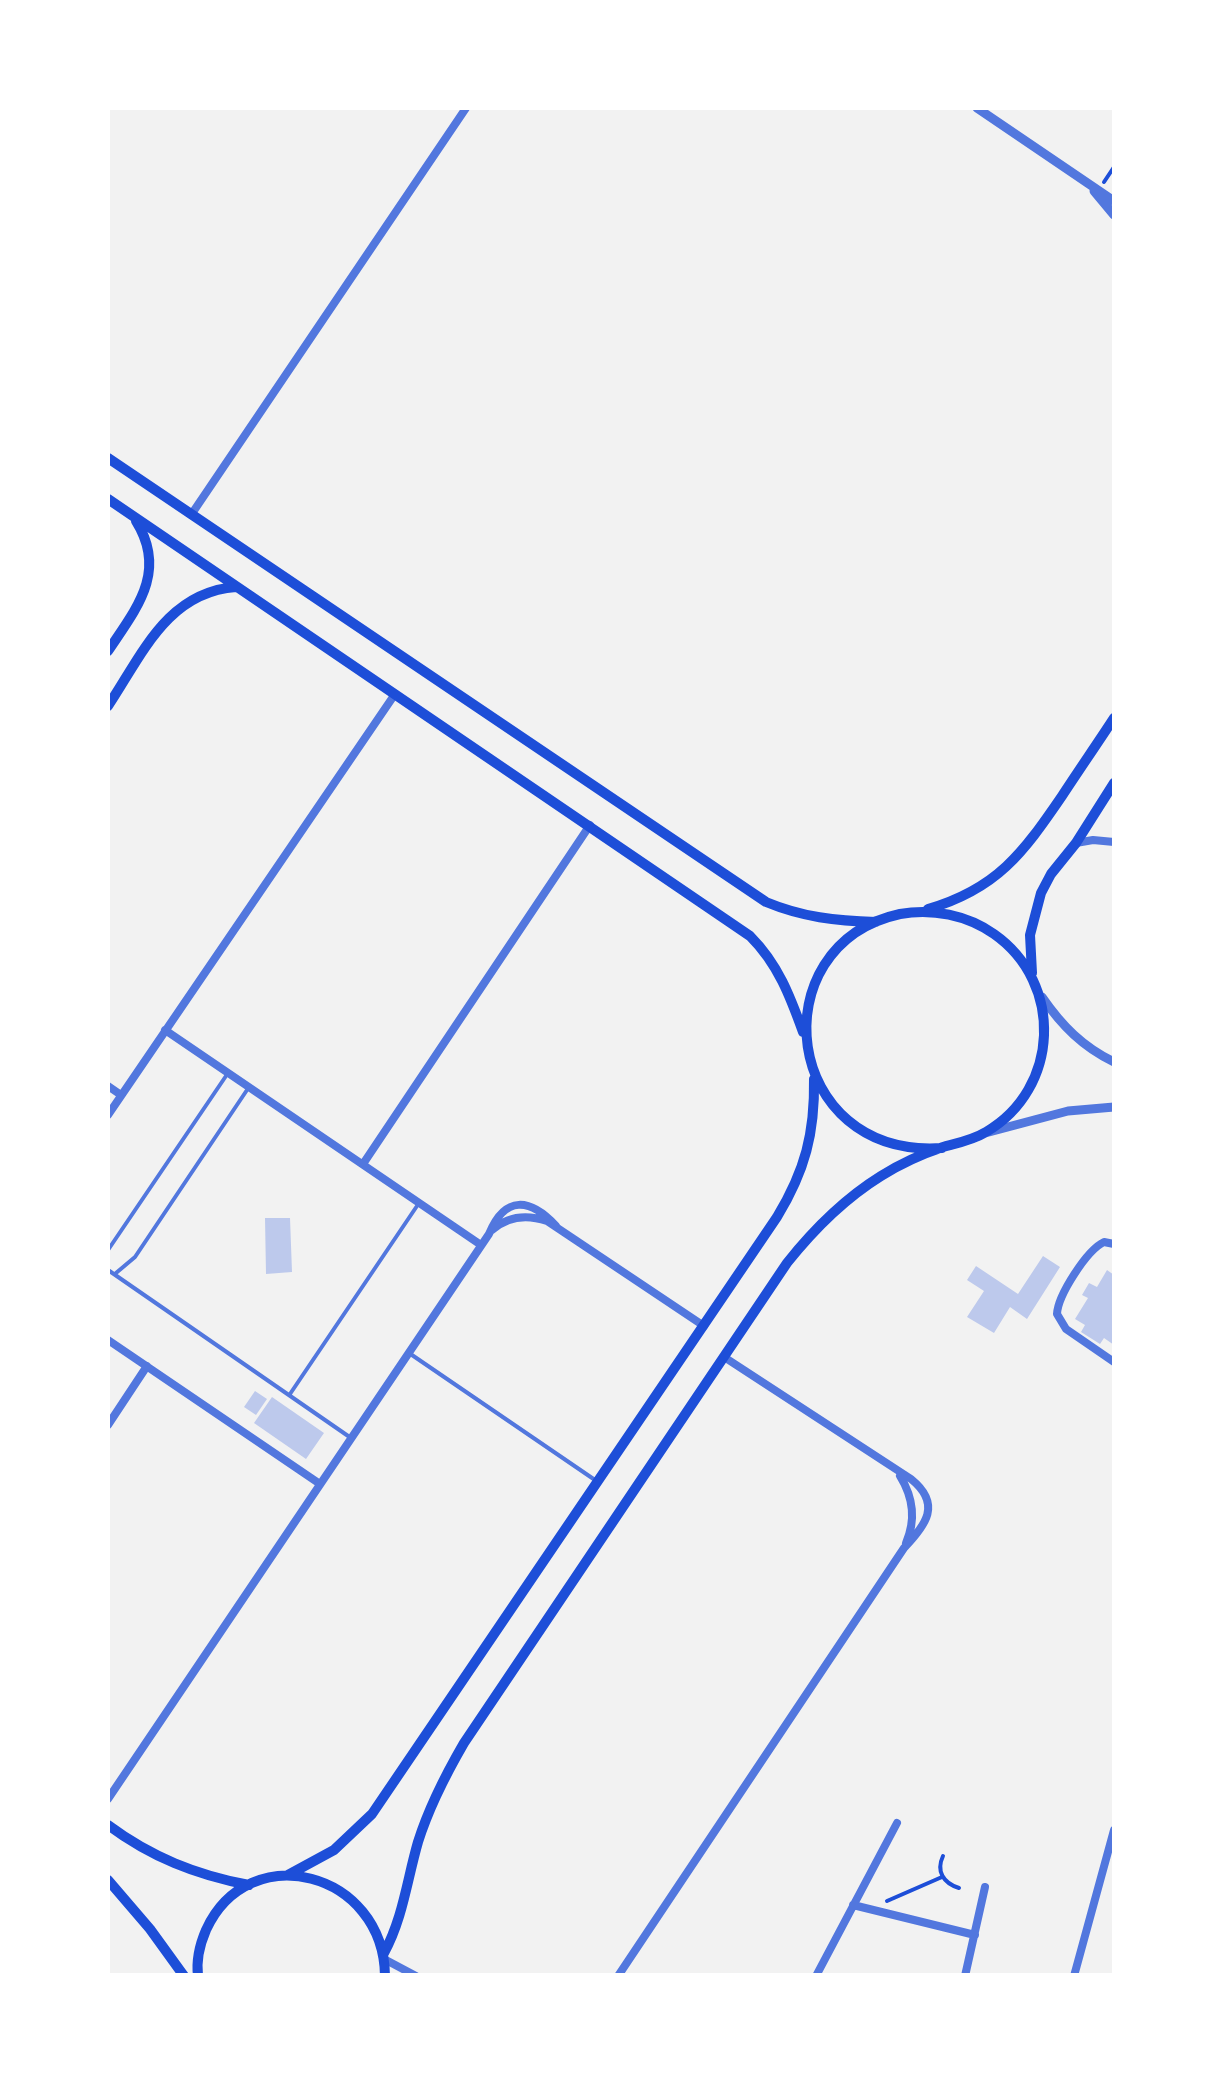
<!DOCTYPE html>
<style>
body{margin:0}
#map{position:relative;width:1222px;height:2083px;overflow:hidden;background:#f2f2f2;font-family:"Alegreya Sans",sans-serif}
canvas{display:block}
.frame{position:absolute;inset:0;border:110px solid #fff;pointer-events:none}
</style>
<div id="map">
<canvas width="1222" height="2083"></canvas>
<div class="frame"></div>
</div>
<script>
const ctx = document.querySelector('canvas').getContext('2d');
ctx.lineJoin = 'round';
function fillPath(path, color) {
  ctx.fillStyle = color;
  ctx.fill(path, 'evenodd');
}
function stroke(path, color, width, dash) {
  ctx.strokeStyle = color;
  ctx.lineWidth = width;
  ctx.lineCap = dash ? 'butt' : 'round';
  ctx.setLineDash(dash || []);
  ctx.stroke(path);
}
fillPath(new Path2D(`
 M265 1218H290L292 1272 266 1274Z
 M1043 1256 1060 1267 1027 1319 1010 1307 994 1333 967 1317 984 1291 967 1280 976 1266 1018 1294Z
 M1107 1270 1114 1275V1345L1104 1338 1100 1344 1081 1332 1085 1325 1075 1319 1088 1298 1082 1295 1089 1283 1097 1287Z
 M255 1391 267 1399 256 1415 244 1407Z
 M272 1397 324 1433 306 1459 254 1423Z`), '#bdc9ec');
stroke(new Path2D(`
 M1104 182 1114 167
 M943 1856C936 1871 943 1883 959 1888
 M887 1901 942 1877`), '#1d4ed8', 4);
stroke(new Path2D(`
 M108 1250 228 1073
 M108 1270 351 1438
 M116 1273 135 1257 249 1087
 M409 1353 595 1480
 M290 1394 419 1203`), '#5277de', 4);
stroke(new Path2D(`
 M191 515 466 108
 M1076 843 1093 840 1114 842
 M165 1030 481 1245
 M108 1086 121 1095
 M108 1115 395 694
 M363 1164 590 825
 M492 1230C508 1216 526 1214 547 1221L704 1326
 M1114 1244 1104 1242C1087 1250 1058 1295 1057 1314L1066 1329 1114 1362
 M108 1340 320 1484
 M108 1425 147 1366
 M900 1476C913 1497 916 1520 906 1543
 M108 1799 489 1234C505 1195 530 1198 556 1226
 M853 1905 975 1935
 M384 1959 416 1976
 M618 1976 904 1548C926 1525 942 1504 911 1479L724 1357
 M816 1976 897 1823
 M965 1976 985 1887
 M1074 1976 1114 1830`), '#5277de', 8);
stroke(new Path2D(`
 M977 108 1114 201
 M1094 191 1114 215
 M1042 997C1062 1026 1083 1047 1114 1062
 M989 1132 1068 1111 1114 1107`), '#5277de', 9);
stroke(new Path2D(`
 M108 458 766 902C802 917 836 921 876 922
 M108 499 750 936C778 964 790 996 803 1032
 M108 651C136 609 168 572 136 521
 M108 706C142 655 167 592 236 587
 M928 909C997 889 1023 853 1062 796 1079 770 1097 744 1114 718
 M1032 973 1030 935 1041 893 1051 874 1076 843 1114 783
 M108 1825C151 1857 196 1875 249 1885
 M288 1875 334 1850 372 1814 777 1217C805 1171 815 1133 814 1079
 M108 1880 150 1929 184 1976
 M384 1953C403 1918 407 1880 418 1842 429 1807 446 1774 464 1743L787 1263C814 1229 844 1199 881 1176 900 1164 922 1154 943 1147 958 1143 973 1140 986 1132 1060 1089 1064 983 994 934 967 915 932 908 900 914 758 945 782 1159 942 1148
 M198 1976C196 1960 200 1944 206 1930 249 1836 384 1872 385 1976`), '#1d4ed8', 10);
</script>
